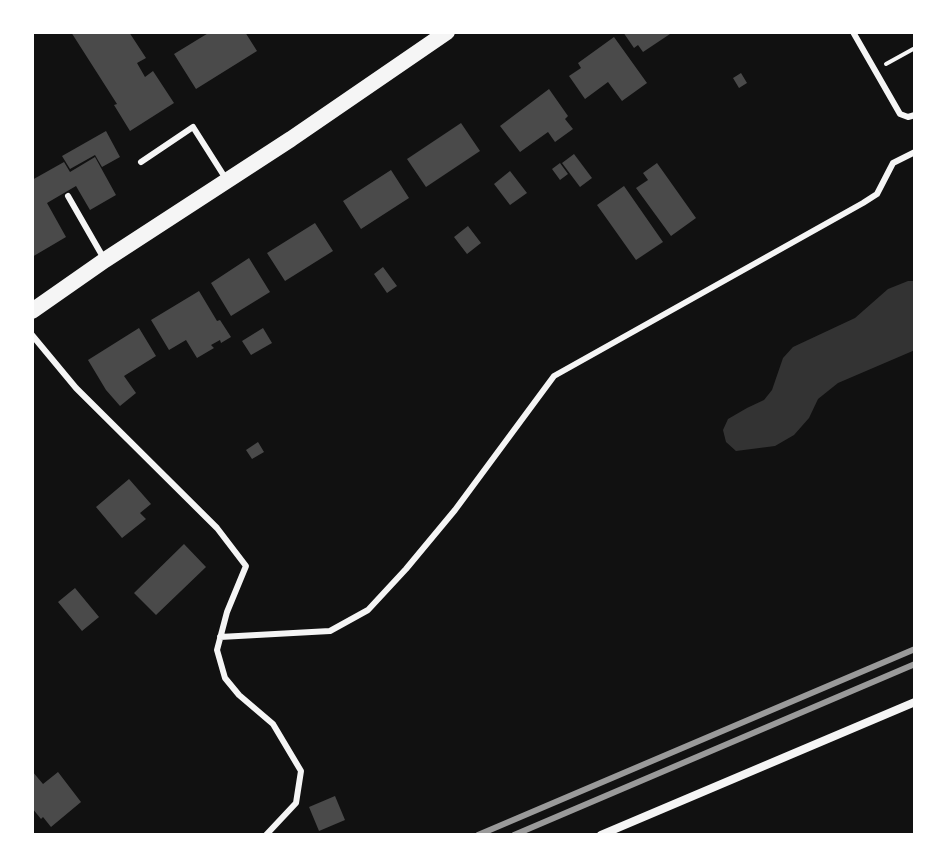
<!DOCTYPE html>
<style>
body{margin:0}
#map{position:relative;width:947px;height:867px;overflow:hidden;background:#111;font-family:"PT Serif",serif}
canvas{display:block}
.frame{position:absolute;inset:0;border:34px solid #fff;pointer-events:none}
</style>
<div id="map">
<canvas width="947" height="867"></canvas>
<div class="frame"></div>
</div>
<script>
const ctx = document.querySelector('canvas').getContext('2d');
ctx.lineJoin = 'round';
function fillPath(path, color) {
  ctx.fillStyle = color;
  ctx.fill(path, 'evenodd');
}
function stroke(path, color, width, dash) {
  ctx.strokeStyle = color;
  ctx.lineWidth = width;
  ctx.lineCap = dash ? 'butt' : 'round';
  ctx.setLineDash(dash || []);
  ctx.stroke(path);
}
fillPath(new Path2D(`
 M908 281H915V350L838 383 818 399 809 418 794 435 775 446 736 451 726 442 723 430 728 419 747 408 764 400 772 390 783 358 793 347 855 318 888 289Z`), '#333');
fillPath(new Path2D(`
 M71 32H129L146 58 137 63 145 77 153 71 174 103 130 131 114 105 117 104Z
 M210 32H245L257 51 196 89 174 54Z
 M623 32H673L643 52 638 45 634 48Z
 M614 37 647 83 622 101 608 82 585 99 569 76 581 68 578 63Z
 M741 73 747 83 739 88 733 78Z
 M549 89 568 116 565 119 573 129 555 142 548 132 520 152 500 126Z
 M461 123 480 151 426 187 407 159Z
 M106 131 120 157 102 167 95 155 70 169 62 156Z
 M574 154 592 178 580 187 562 163Z
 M95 157 116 195 90 210 76 186 47 203 66 237 32 257V180L64 162 70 172Z
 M560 163 568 174 560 180 552 169Z
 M657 163 696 218 671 236 636 188 648 180 643 173Z
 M391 170 409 198 361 229 343 201Z
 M510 171 527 193 510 205 494 184Z
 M624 186 663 242 636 260 597 205Z
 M315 223 333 251 285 281 267 253Z
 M468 226 481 243 467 254 454 237Z
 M249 258 270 292 231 316 211 283Z
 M383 267 397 286 387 293 374 274Z
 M199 291 217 321 220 320 231 337 221 343 220 340 211 345 214 348 197 358 186 340 169 350 151 320Z
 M139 328 156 356 124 376 136 393 120 406 106 390 88 360Z
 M263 328 272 343 251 355 242 341Z
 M258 442 264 452 252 459 246 450Z
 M129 479 151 504 140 513 146 519 122 538 96 507Z
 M184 544 206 567 156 615 134 593Z
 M75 588 99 617 82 631 58 602Z
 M32 771 43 784 58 772 81 802 51 827 43 817 41 819 32 808Z
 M335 796 345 820 319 831 309 807Z`), '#4a4a4a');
stroke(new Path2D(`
 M886 64 915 48`), '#f5f5f5', 4);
stroke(new Path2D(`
 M853 32 900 114 908 117 915 115
 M141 162 193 127 226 179
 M68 196 103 257
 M32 335 76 388 217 528 246 566 227 612 217 650 225 678 239 695 273 724 301 771 296 803 266 835
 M220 637 330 631 368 610 406 569 455 510 554 376 863 203 877 194 893 163 915 152`), '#f5f5f5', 6);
stroke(new Path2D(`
 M601 835 915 702`), '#f5f5f5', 8);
stroke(new Path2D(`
 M32 311 105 260 291 139 447 32`), '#f5f5f5', 16);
stroke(new Path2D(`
 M478 835 915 649
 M514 835 915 664`), '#9a9a9a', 6);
</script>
